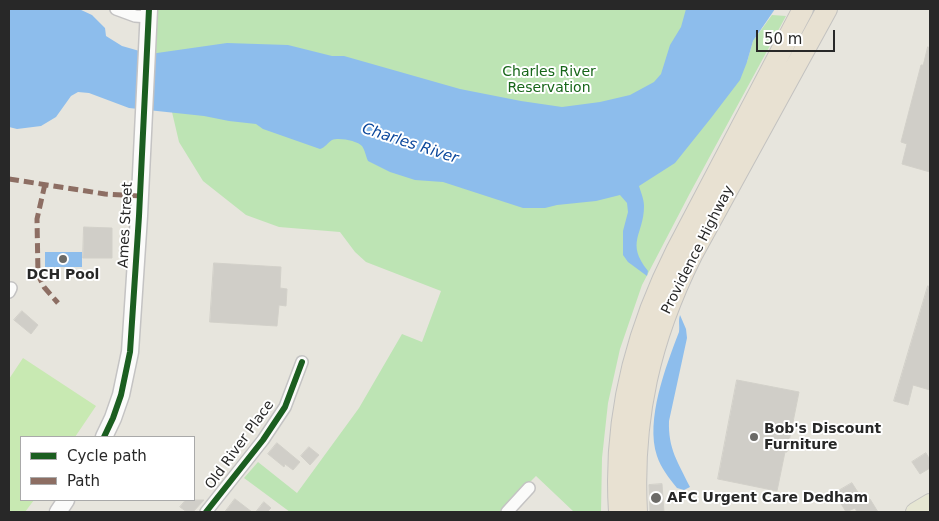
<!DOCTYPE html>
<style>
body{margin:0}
#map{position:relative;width:939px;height:521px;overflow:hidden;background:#e7e5dd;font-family:"DejaVu Sans",sans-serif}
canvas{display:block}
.frame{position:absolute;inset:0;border:10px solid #282828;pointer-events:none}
.legend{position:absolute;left:20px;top:436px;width:175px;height:65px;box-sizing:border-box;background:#fff;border:1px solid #a9a9a9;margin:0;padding:6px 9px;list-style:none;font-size:15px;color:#282828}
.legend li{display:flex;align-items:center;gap:10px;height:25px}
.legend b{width:25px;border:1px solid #a9a9a9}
.scale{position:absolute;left:756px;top:30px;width:79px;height:22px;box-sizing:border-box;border:2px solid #282828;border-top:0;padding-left:6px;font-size:15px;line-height:18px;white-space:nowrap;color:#282828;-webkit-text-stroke:4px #fff;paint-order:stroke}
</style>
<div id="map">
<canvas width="939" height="521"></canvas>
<div class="frame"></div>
<ul class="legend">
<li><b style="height:6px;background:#1b5e20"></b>Cycle path</li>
<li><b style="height:6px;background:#8d6e63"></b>Path</li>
</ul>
<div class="scale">50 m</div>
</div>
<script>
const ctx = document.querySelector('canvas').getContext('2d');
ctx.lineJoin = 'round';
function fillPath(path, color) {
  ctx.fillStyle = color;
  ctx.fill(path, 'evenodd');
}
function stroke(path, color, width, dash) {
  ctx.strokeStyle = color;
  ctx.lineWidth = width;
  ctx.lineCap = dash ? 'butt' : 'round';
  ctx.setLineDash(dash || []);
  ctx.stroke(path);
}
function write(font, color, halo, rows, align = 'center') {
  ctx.font = font + ' "DejaVu Sans",sans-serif';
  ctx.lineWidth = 4;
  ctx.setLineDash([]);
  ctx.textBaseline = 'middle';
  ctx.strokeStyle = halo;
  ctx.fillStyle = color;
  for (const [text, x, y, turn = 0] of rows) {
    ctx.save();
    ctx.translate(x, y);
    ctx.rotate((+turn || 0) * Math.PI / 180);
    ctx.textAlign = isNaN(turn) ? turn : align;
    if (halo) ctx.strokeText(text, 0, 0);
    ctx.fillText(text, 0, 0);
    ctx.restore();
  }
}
fillPath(new Path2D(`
 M157 9H729L658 115 153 81Z
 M772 15 786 16 690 193 642 285 620 349 608 403 602 458 601 512H574L536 476 500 512H290L244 478 258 462 297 493 359 408 402 334 422 342 441 291 366 262 355 252 340 232 279 227 246 215 203 181 179 142 172 112 175 103 357 137 405 169 747 62 753 41Z`), '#bde4b4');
fillPath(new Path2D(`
 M23 358 96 406 75 437H21V500H34L25 512H9V379Z`), '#c8e9b2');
fillPath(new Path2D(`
 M9 9H79L92 15 105 28 106 36 122 46 150 54 227 43 288 45 332 56H344L460 89 521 101 562 107 600 102 630 95 654 82 661 74 670 45 681 27 686 9H775L753 41 747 62 740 80 711 118 675 163 639 186C641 193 644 199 644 206 644 235 625 242 648 271L647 276 628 262 623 255V231L628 212 627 203 620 195 596 201 557 205 545 208H523L443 182 415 180 390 172 368 161C366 157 365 150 362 146 358 141 339 137 332 140 327 143 326 147 320 149L263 129 256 124 229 121 204 116 129 108 89 93 78 92 71 96 56 117 41 126 17 129 9 127Z
 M45 252H82V267H45Z
 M680 315 686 329 687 338 669 421C668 449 678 462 690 487L684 490 677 488C669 478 661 468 657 456 645 420 666 366 679 332 680 326 678 321 680 315Z`), '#8dbdec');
const building = new Path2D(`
 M928 47 930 48V172L902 164 907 144 901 142 921 65H923Z
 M84 227 112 228V258H83Z
 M214 263 281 267 280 288 287 289 286 306 279 305 277 326 210 322Z
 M928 286 930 287V390L913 385 908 405 894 401Z
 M22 311 38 325 31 334 14 320Z
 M737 380 799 392 787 452H785L777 491 718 479Z
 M277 443 300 462 293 470 285 464 284 467 268 454Z
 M309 447 319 455 310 465 301 456Z
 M926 453 930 460V468L920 474 912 462Z
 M852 483 859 494 862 492 867 500 870 499 878 512H857L855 508 846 512 835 493Z
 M662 484 664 512H650L649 485Z
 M235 499 252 512H225Z
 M186 500H204L193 512H187L180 507Z
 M264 502 271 508 267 512H256Z`);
fillPath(building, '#d0cec8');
stroke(building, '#d2d0c9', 1);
const street = new Path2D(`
 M116 9 135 16 149 17
 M9 292 11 288
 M206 512 263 440 285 407 302 362
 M507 512 529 488`);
const secondary = new Path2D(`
 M104 437 113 418 121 395 130 352 139 216 149 9
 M58 512 66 500`);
const primary = new Path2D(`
 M915 512 930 503`);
const highway = new Path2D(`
 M619 512C613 421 635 332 676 251L803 9
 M637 512C632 419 650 339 692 255L827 9`);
stroke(street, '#c4c3c3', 14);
stroke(secondary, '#c4c3c3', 19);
stroke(primary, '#c3c2c0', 20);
stroke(highway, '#c3c2c0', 22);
stroke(street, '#fbfbfa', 11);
stroke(secondary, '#fbfbfa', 16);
stroke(primary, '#e6e6d2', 18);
stroke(highway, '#e8e1d2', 20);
stroke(new Path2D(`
 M9 179 105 194 140 196
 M45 184 37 219 38 275 44 287 58 303`), '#8d6e63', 5, [10, 5]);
stroke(new Path2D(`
 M104 437 113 418 121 395 130 352 139 216 149 9
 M206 512 263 440 285 407 302 362`), '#1b5e20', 6);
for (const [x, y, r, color] of [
 [63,259,5,"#6b6a67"],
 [754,437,5,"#6b6a67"],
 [656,498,6,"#6b6a67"]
]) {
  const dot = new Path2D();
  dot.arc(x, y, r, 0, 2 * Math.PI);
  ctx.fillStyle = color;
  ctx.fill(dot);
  stroke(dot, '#fff', 2);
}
write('14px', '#176619', '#fff', [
 ["Charles River",549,72],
 ["Reservation",549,88]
]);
write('14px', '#282828', '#fff', [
 ["Ames Street",126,225,-87],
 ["Providence Highway",698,250,-63],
 ["Old River Place",240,445,-54]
]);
write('bold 14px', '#282828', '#fff', [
 ["DCH Pool",63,275,"center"],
 ["Bob's Discount",764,429],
 ["Furniture",764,445],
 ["AFC Urgent Care Dedham",667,498]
], 'left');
write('italic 15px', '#09469b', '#fff', [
 ["Charles River",410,144,18]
]);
</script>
